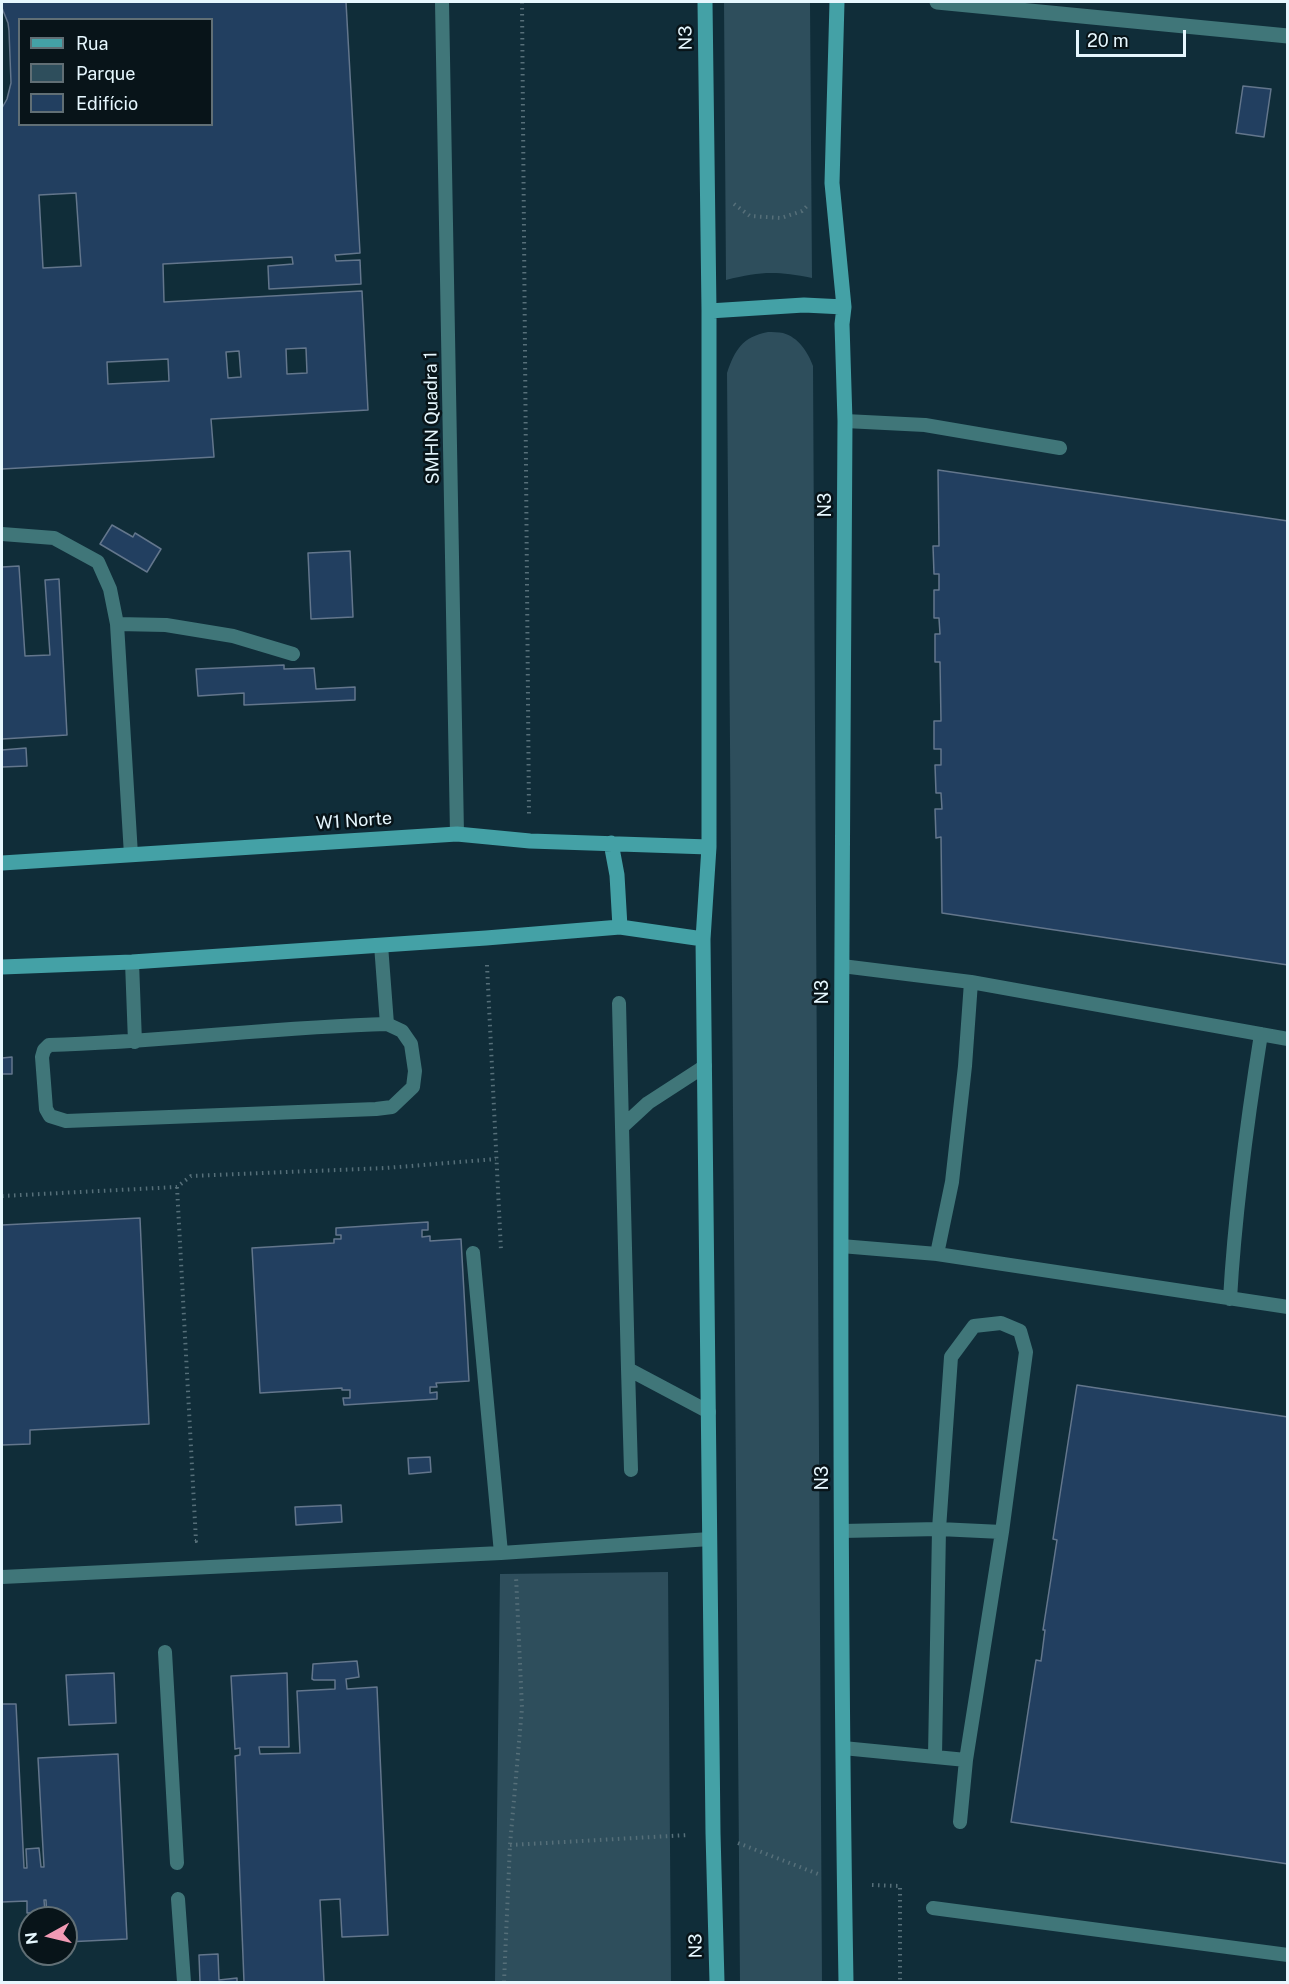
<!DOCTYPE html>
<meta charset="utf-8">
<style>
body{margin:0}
#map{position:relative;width:1289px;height:1984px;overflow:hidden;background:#102d39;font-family:"Public Sans",sans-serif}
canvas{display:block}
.frame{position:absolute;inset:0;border:3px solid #e6f7fe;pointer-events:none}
.legend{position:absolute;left:18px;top:18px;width:195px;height:108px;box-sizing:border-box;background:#081419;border:2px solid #616f75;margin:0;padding:8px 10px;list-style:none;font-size:18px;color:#e6f7fe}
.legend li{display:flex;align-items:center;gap:12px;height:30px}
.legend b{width:30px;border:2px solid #616f75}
.north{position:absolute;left:18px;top:1906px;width:60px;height:60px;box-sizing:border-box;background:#081419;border:2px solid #616f75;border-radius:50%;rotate:262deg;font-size:16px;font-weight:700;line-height:24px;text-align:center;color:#e6f7fe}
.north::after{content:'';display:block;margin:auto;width:21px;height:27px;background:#f19ab4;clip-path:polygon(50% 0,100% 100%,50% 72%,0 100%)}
.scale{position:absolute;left:1076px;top:30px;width:110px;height:27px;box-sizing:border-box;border:3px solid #e6f7fe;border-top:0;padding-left:8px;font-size:18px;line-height:21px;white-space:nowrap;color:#e6f7fe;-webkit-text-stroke:4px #081419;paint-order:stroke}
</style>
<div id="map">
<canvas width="1289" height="1984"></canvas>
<div class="frame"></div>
<ul class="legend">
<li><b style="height:8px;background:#44a1a6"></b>Rua</li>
<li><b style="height:16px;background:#2e4e5c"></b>Parque</li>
<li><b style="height:16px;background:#223f60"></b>Edifício</li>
</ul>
<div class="north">N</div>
<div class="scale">20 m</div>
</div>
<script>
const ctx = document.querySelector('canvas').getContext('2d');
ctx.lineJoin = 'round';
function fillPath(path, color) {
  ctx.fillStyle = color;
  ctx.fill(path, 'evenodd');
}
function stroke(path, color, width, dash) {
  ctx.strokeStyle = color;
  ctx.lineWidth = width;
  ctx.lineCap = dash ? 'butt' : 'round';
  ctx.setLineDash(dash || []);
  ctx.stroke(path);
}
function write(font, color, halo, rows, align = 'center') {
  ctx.font = font + ' "Public Sans",sans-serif';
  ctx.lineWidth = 5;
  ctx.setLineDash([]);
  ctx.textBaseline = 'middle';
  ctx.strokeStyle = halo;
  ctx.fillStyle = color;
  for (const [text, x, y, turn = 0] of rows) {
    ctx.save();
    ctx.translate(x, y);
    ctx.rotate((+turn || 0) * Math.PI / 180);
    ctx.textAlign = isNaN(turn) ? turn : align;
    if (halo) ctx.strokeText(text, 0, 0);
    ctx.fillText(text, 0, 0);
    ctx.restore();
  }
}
fillPath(new Path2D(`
 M724 2H810L812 278C777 271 761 271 726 280Z
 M768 332C772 332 779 332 783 333 798 337 808 352 813 366L822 1982H740L727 373C735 350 742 337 768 332Z
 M668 1572 671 1982H495L500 1574Z`), '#2e4e5c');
const building = new Path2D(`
 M2 2H346L360 253 335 255 336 261 360 260 361 284 269 289 268 266 293 264 292 257 163 264 164 302 362 291 368 410 211 419 214 457 2 469V108L7 99 11 83 9 31 8 23 2 8ZM20 20H212V124H20ZM76 193 81 266 43 268 39 195ZM306 348 307 373 287 374 286 349ZM239 351 241 377 228 378 226 352ZM168 359 169 381 108 384 107 362Z
 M1243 86 1271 89 1264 137 1236 133Z
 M938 470 1288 521V965L942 913 941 837 936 838 935 809H942L941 793H936L935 765H941V749H934V721H941L940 662H935V634H940L939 618H934V590H939V574H934L933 546H939Z
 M112 525 133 537 135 533 161 549 147 572 100 544Z
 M350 551 353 617 311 619 308 553Z
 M19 566 25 656 50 655 45 580 59 579 67 735 2 739V567Z
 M284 665V669L314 668 316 689 355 687V700L244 705V693L198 696 196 669Z
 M26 748 27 766 2 767V750Z
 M12 1057V1074H2V1058Z
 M140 1218 149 1424 30 1430V1444L2 1445V1225Z
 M428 1222V1230H422V1237L430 1236V1241L461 1239 469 1381 436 1383 437 1387H430V1393L437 1392V1399L344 1405 343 1398H350V1390H342V1388L260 1393 252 1248 334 1243V1239H341V1235H336V1228Z
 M1077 1385 1288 1417V1864L1011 1822 1036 1660 1041 1661 1045 1630H1043L1057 1540 1053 1539Z
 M430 1457 431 1472 409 1474 408 1458Z
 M341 1505 342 1522 296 1525 295 1507Z
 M357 1661 359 1677 346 1679 347 1689 377 1687 388 1935 342 1937 340 1899 320 1900 324 1982H244L235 1756 240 1755V1748L235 1749 231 1676 287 1673 289 1747H259L260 1754 300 1753 297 1691 335 1689V1680H314L312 1679 313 1664Z
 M114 1673 116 1723 69 1725 66 1675Z
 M2 1704H16L24 1868H27L26 1849 39 1848 41 1867H44L38 1758 118 1754 127 1939 66 1942V1918H47L46 1900H44L45 1912 27 1913V1901L2 1902Z
 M218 1954 219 1980 237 1978V1982H200L199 1955Z`);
fillPath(building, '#223f60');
stroke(building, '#63768c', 1.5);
stroke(new Path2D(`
 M522 2 529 816
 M734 204 750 216 781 218 802 211 809 204
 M487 965 501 1251
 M177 1187 196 1541H195
 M2 1196 177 1187 191 1176 386 1168 496 1159
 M738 1843 818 1874
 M510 1845 688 1835
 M872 1885 900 1886V1982
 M504 1982 510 1845 522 1708 516 1576`), '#566f79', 4, [1.5, 4.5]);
stroke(new Path2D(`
 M442 2 457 834
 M845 421 925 425 1060 448
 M2 534 54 538 98 562 110 589 117 624 131 855
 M117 624 166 625 233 636 293 654
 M381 945 387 1024
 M132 962 135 1042
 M842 966 971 982 1288 1039
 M619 1003 622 1127
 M387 1024 402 1031 411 1044 415 1071 413 1087 392 1107 376 1109 66 1121 50 1116 46 1109 42 1057 44 1050 49 1045C162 1042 274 1027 387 1024Z
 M705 1066 648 1103 622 1127 628 1369 709 1412
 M841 1246 937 1254 1288 1307
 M473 1253 501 1553
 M937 1254 952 1182 965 1066 971 982
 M1230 1299C1235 1210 1247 1122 1261 1034
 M628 1369 631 1470
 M842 1531 939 1529 1002 1532
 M2 1577 501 1553 710 1539
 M165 1652 177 1863
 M843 1748 966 1760
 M935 1756 939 1529 951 1357 974 1326 1001 1323 1020 1331 1026 1352 1002 1532 966 1760 960 1822
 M178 1899 184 1982
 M933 1908 1288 1955`), '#407679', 14);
stroke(new Path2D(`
 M937 2 1288 36`), '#407679', 15);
stroke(new Path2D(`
 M705 2 709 311V847L703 939 713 1833 717 1982
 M837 2 832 183 844 307 842 324 845 421C842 941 837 1462 846 1982
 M709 311 804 305 844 307
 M611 843 617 875 620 927
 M2 863 457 834 530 841 709 847
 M2 967 132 962 486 938 620 927 703 939`), '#44a1a6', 15);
write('18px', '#e6f7fe', '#081419', [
 ["N3",686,38,-91],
 ["SMHN Quadra 1",432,418,-91],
 ["N3",825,505,-90],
 ["W1 Norte",354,821,-4],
 ["N3",822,992,-90],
 ["N3",822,1478,-90],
 ["N3",696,1946,-91]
]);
</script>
